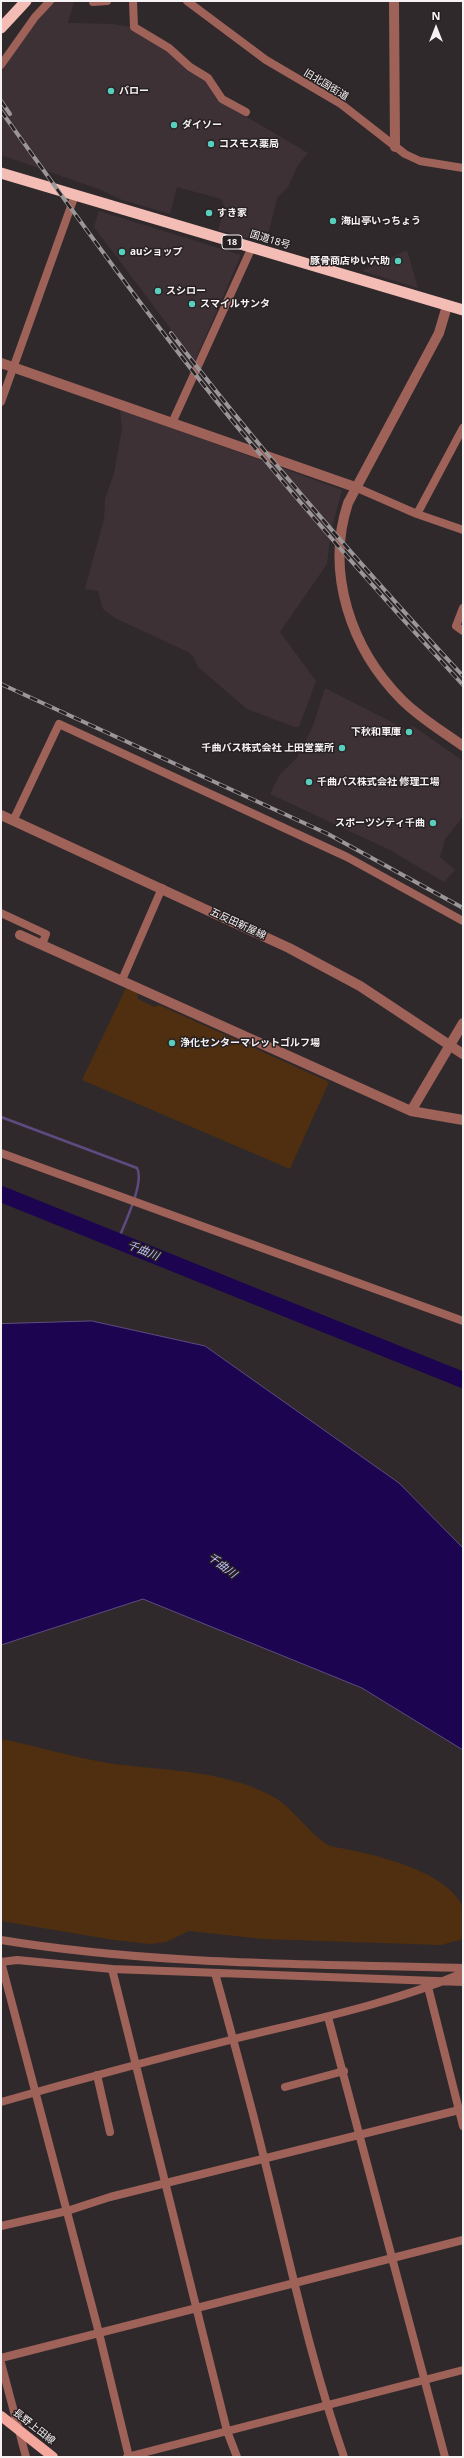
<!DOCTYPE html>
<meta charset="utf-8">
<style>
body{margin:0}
#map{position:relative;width:464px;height:2458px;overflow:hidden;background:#30292c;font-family:"Noto Sans",sans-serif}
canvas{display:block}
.frame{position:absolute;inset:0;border:2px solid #f6f2f3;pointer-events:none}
.north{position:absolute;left:416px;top:8px;width:40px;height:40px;-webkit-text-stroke:3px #262022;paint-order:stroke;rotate:0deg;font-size:11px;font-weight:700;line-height:16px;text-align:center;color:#f6f2f3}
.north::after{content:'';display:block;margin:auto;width:14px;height:18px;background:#f6f2f3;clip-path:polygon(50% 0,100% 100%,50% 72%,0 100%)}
</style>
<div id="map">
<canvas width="464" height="2458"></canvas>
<div class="frame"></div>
<div class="north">N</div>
</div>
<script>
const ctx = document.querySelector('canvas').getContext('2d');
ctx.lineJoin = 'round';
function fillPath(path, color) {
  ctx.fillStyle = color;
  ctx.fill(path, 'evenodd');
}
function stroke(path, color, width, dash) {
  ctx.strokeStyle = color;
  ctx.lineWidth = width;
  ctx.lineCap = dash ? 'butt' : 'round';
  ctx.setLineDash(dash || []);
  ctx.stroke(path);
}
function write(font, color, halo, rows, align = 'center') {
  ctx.font = font + ' "Noto Sans","Noto Sans JP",sans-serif';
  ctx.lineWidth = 3;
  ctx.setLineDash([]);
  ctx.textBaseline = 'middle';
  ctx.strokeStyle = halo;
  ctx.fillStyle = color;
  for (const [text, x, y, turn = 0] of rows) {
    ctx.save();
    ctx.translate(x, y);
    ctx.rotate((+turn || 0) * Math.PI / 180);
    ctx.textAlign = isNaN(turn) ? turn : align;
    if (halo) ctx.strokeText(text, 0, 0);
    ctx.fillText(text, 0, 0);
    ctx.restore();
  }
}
fillPath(new Path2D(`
 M56 1 74 2 68 23 113 24 131 27 167 49 188 71 206 80 220 101 308 153 298 165 288 187 277 198 266 243 218 230 225 208 221 199 177 187 170 214 122 200 99 189 1 155V73L37 19Z
 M99 211 241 255 195 361 94 227Z
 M407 250 418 288 362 271Z
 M120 409 342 490 331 531 327 564 280 632 316 681 299 727H295L247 709 198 667 194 657 188 652 115 618 103 609 98 591 85 589 104 519 105 499 114 473 122 429Z
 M325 688 405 729 413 726 463 761V817L445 839 440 857 455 870 444 882 390 850 270 794 280 774 297 758 313 726Z`), '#3e3136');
fillPath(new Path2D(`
 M126 988 137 993 138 999 154 1007 159 1005 329 1082 290 1169 82 1080Z
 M1 1739C36 1746 72 1757 108 1763 162 1771 220 1769 270 1795 294 1807 307 1833 330 1846 367 1853 443 1868 462 1905 464 1913 463 1929 463 1939L441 1945 263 1939 189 1931 166 1942 150 1944 114 1940 1 1921Z`), '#4f2f0f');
const water = new Path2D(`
 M92 1321 205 1346 399 1483 463 1548V1750L362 1688 143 1599 1 1645V1324Z`);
fillPath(water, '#1c0450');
stroke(water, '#5d4b81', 1);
stroke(new Path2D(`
 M1 1117 137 1168C145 1182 124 1225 118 1240`), '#5d4b81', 2.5);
stroke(new Path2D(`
 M1 1194 463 1380`), '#1c0450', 16);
stroke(new Path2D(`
 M133 1 134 27 169 48 190 67 208 78 222 99 246 112
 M187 1 266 60 341 104 405 154 420 161 463 168
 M93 2 107 1
 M1 65 35 17 50 1
 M1 402 75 195
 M172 423 252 247
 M355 487 417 514 463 530
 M417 514 463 428
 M463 608 456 626 463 631
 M13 821 59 724 347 857 463 921
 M1 913 46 934 42 945
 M122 980 162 888
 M1 1153 463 1321
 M1 1940C153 1965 309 1964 463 1968
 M1 1962 99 2333 129 2457
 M1 1962 17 1960 112 1969 463 1982
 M112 1969 227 2431 237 2457
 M215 1973C232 2035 249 2096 264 2158 289 2258 310 2359 344 2457
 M428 1987 463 2126
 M328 2017 445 2457
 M97 2075 110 2132
 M285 2087 344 2071
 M1 2102C78 2080 156 2059 234 2039 311 2020 390 2004 463 1973
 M1 2226 67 2211 110 2197 463 2109
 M1 2358 463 2240
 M1 2363 26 2457
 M127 2457 463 2370`), '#9f6259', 8);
stroke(new Path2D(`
 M394 1 395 147
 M447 306 439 333 348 503C325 573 351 649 402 700 420 718 442 731 463 746
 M1 363 355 487
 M1 815 289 948 360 986 463 1054
 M20 935 411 1111 463 1120
 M411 1111 463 1023`), '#9f6259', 10);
stroke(new Path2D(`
 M1 2416 53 2457`), '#f4a79c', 10);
stroke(new Path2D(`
 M1 28 26 1
 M1 173 463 310`), '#f3bcb4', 11);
const rail = new Path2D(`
 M1 101 10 114
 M1 111C76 216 152 322 234 423 308 513 384 600 463 685
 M171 333C262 453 361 566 463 676
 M1 684 328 834 463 908`);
stroke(rail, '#9b9698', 4);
stroke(rail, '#262022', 2.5, [8]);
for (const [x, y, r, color] of [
 [111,91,4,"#5acebd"],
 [174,125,4,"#5acebd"],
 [211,144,4,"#5acebd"],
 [209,213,4,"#5acebd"],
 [333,221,4,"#5acebd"],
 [122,252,4,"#5acebd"],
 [398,261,4,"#5acebd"],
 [158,291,4,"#5acebd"],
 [192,304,4,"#5acebd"],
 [409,732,4,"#5acebd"],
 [342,748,4,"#5acebd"],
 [309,782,4,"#5acebd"],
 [433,823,4,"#5acebd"],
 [172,1043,4,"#5acebd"]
]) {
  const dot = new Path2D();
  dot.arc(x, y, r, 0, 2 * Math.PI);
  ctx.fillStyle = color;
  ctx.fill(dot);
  stroke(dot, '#262022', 1.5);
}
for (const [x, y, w] of [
 [232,242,20]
]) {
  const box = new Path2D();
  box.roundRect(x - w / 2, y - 7, w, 14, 3);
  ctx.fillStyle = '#262022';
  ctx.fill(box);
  stroke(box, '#f6f2f3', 1);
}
write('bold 9px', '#f6f2f3', null, [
 ["18",232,242]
]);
write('10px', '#f6f2f3', '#262022', [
 ["旧北国街道",326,85,31],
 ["国道18号",270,240,17],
 ["五反田新屋線",238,924,25],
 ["長野上田線",34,2427,38]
]);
write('bold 10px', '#f6f2f3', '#262022', [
 ["バロー",119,91],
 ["ダイソー",182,125],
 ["コスモス薬局",219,144],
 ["すき家",217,213],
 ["海山亭いっちょう",341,221],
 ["auショップ",130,252],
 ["豚骨商店ゆい六助",390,261,"right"],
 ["スシロー",166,291],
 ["スマイルサンタ",200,304],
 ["下秋和車庫",401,732,"right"],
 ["千曲バス株式会社 上田営業所",334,748,"right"],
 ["千曲バス株式会社 修理工場",317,782],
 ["スポーツシティ千曲",425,823,"right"],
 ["浄化センターマレットゴルフ場",180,1043]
], 'left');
write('italic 11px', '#bfbdfe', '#262022', [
 ["千曲川",143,1251,22],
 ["千曲川",222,1566,37]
]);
</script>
